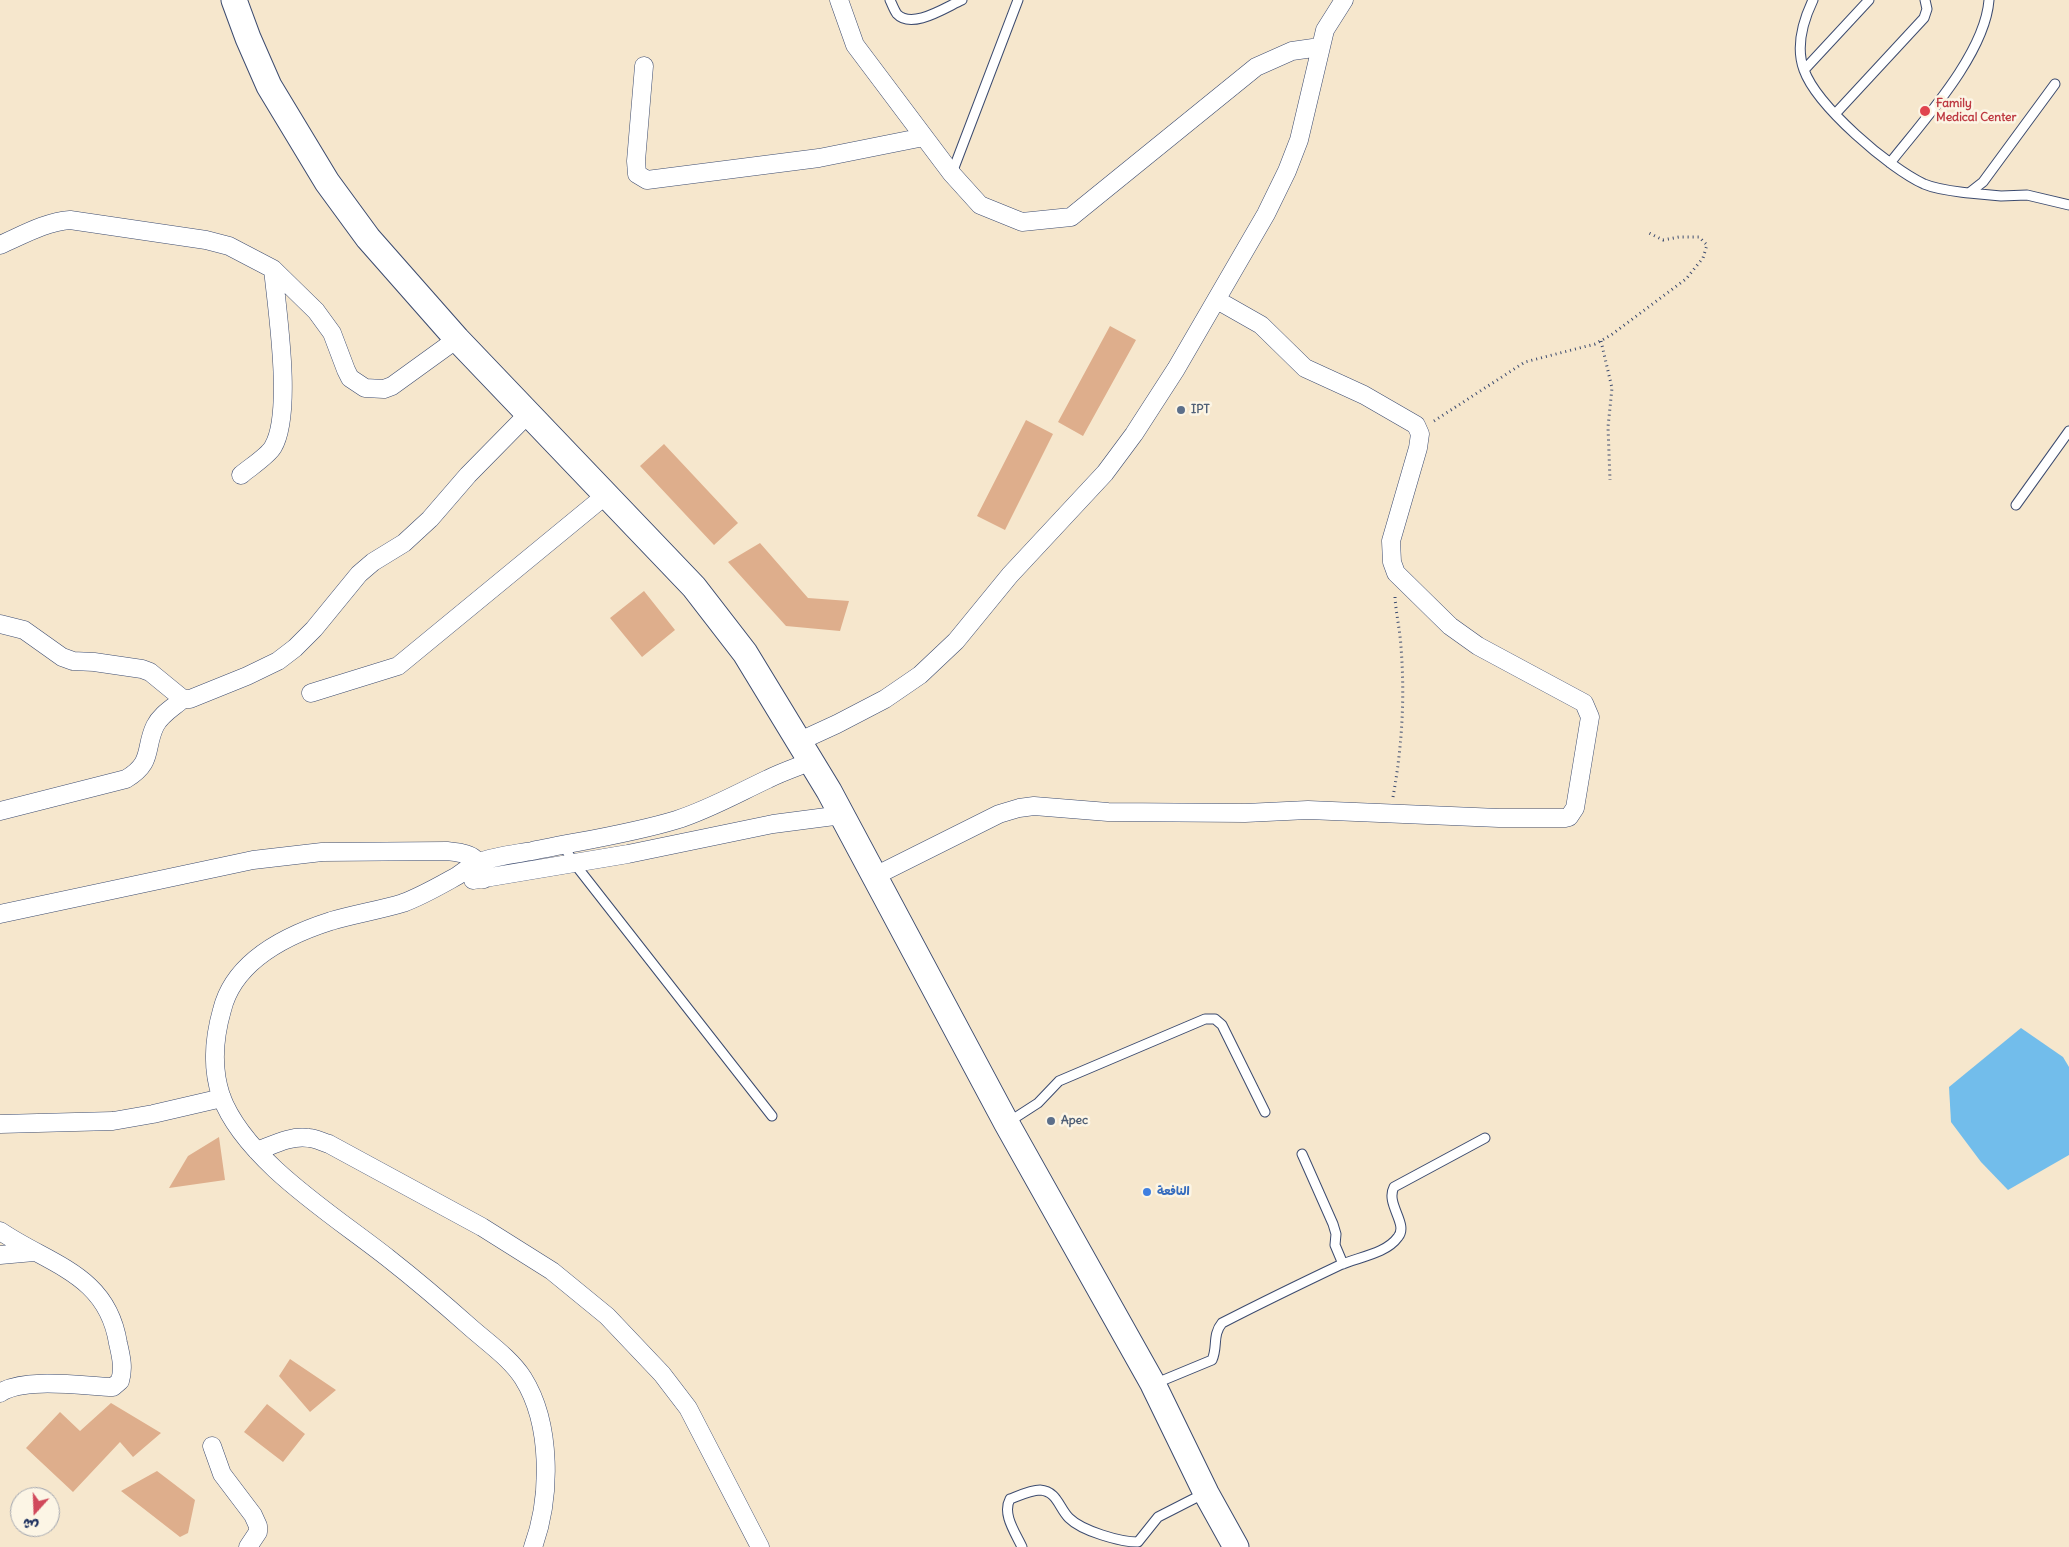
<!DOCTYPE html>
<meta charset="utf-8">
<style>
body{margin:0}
#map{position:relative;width:2069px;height:1547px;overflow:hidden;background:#f6e7cd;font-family:Delius,"Playpen Sans Arabic",sans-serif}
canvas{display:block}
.north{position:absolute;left:10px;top:1487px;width:50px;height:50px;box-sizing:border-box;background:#fcf5e5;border:1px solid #a2a6af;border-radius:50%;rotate:200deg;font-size:14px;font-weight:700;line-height:20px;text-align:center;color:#1b2f5e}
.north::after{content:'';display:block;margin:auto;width:18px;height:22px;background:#d1495b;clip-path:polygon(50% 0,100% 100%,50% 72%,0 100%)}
</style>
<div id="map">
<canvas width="2069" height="1547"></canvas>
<div class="north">ش</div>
</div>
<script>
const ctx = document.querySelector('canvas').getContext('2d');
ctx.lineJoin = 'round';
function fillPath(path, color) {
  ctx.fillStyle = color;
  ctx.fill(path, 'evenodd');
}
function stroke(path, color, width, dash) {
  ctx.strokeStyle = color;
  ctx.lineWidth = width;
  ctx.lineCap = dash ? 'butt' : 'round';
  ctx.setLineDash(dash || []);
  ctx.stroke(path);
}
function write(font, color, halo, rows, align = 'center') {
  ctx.font = font + ' Delius,"Playpen Sans Arabic",sans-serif';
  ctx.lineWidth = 5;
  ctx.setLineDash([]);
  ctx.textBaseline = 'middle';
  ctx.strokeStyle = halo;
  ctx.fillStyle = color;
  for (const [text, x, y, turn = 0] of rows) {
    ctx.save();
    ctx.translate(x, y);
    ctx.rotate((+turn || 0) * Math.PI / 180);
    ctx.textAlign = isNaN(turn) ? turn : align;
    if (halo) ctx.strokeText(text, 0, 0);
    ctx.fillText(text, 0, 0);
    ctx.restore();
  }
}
fillPath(new Path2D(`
 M2021 1028 2063 1057 2069 1067V1155L2008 1190 1981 1162 1951 1122 1949 1087Z`), '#72bdeb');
fillPath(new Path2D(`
 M1110 326 1136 340 1083 436 1058 422Z
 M1026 420 1053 434 1005 530 977 516Z
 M664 444 738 523 714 545 640 466Z
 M760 543 808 598 849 601 840 631 786 626 728 562Z
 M644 591 675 630 642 657 610 618Z
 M219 1137 225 1180 169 1188 188 1156Z
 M290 1359 336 1390 310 1412 279 1376Z
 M111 1403 161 1433 133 1457 120 1442 73 1492 26 1448 60 1412 80 1431Z
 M267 1404 305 1434 283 1462 244 1432Z
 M157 1471 195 1500 188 1533 180 1537 121 1491Z`), '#deae8c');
const service = new Path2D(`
 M890 0C892 4 894 10 897 14 912 30 946 7 962 0
 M1813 0C1803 21 1795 46 1804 70 1817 106 1889 168 1924 184 1938 190 1953 191 1969 193L1983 182 2055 84
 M1804 70 1869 0
 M1836 113 1924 18 1927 9 1925 0
 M1890 163C1923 121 1985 54 1989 0
 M952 173 1018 0
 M1969 193 2001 196 2027 195 2069 205
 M2016 505 2069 431
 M563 845 574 863 772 1116
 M1007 1123 1038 1103 1059 1081 1205 1019H1215L1222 1025 1265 1112
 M1302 1154 1333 1224 1336 1234 1335 1245 1343 1264
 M1154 1384 1212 1360C1218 1347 1212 1335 1222 1323 1261 1303 1300 1284 1340 1265 1358 1257 1386 1254 1398 1237 1409 1224 1385 1204 1394 1187L1485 1138
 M1022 1547C1015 1532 1002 1514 1010 1499 1018 1496 1031 1490 1040 1490 1057 1491 1059 1508 1069 1518 1082 1531 1120 1542 1138 1542L1158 1517 1205 1493`);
const minor = new Path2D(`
 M839 0 855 45 952 174 980 205 1022 222 1071 217 1256 67 1292 51 1320 47
 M644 66 636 161 637 174 647 180 819 158 924 137
 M0 245C23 235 45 222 70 220L206 240 229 246 273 269 316 311 332 333 346 370 350 378 365 388 384 389 392 386 457 339
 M241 475C249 468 268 456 273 447 293 413 277 310 273 269
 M0 624 24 630 62 657 73 661 94 662 142 669 150 672 183 699H190L247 676 278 661 295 648 314 629 359 574 373 562 404 543 430 519 468 475 528 414
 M311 693 398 666 606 495
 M800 741 837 724 885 699 920 675 956 641 1010 575 1105 473 1134 434 1176 369 1266 214 1287 171 1299 140 1325 30 1344 0
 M0 811 126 779C154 762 144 749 155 726 161 714 174 707 183 699
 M875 876 999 814 1019 808 1034 806 1108 812 1245 813 1308 810 1499 818H1565L1569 817 1575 808 1590 717 1584 703 1478 646 1450 626 1396 573 1392 562 1391 541 1418 448 1420 434 1416 425 1364 395 1305 368 1261 325 1217 300
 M473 880 628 854 773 824 842 815
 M0 914 253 860 322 852 447 851C472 854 478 855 484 879
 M0 1124 113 1121 153 1114 222 1098
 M257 1151C273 1145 291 1135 309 1138 315 1138 322 1142 329 1144L482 1227 552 1271 607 1316 662 1374 688 1408 760 1547
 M0 1231C50 1265 107 1274 118 1343 121 1356 124 1368 120 1381L113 1387C84 1386 23 1377 0 1393
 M0 1255 34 1252
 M212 1446 222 1474 253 1515 258 1526V1532L248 1547
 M533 1547C551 1498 552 1424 523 1378 510 1358 488 1343 470 1327 443 1303 416 1280 388 1258 335 1216 245 1161 221 1096 212 1069 214 1038 222 1010 234 961 287 935 331 921 355 914 380 910 403 903 422 896 439 886 457 876 464 871 472 865 480 862 495 856 515 854 532 851 580 841 630 834 676 820 708 810 738 793 768 779 782 772 797 767 812 761`);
const secondary = new Path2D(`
 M234 0 248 38 269 86 327 182 368 238 457 339 694 587 745 653 829 791 1007 1124 1153 1384 1206 1493 1236 1547`);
stroke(service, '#3c4b6f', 11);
stroke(minor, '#3c4b6f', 19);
stroke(secondary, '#3c4b6f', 27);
stroke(new Path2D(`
 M1601 341 1612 388 1608 427 1610 480
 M1434 421 1525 362 1595 344 1611 335 1686 279 1703 258 1707 245 1699 237H1679L1663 240 1647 232
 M1393 797C1402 747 1405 698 1401 647 1400 630 1396 614 1395 597`), '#3c4b6f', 3, [1, 4]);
stroke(service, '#fff', 9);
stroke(minor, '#fff', 18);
stroke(secondary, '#fff', 25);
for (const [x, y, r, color] of [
 [1925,111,6,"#e0444e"],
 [1181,410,5,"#5c6f8a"],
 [1051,1121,5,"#5c6f8a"],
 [1147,1192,5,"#3f7fe0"]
]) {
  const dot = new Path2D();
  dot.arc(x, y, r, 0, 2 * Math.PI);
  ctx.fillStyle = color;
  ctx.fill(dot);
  stroke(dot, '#fcf5e5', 2);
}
write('bold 12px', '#be3a42', '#fcf5e5', [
 ["Family",1936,104],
 ["Medical Center",1936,118]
], 'left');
write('bold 12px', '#4e5e75', '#fcf5e5', [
 ["IPT",1191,410],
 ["Apec",1061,1121]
], 'left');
write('bold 12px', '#366cbe', '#fcf5e5', [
 ["النافعة",1157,1192]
], 'left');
</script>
